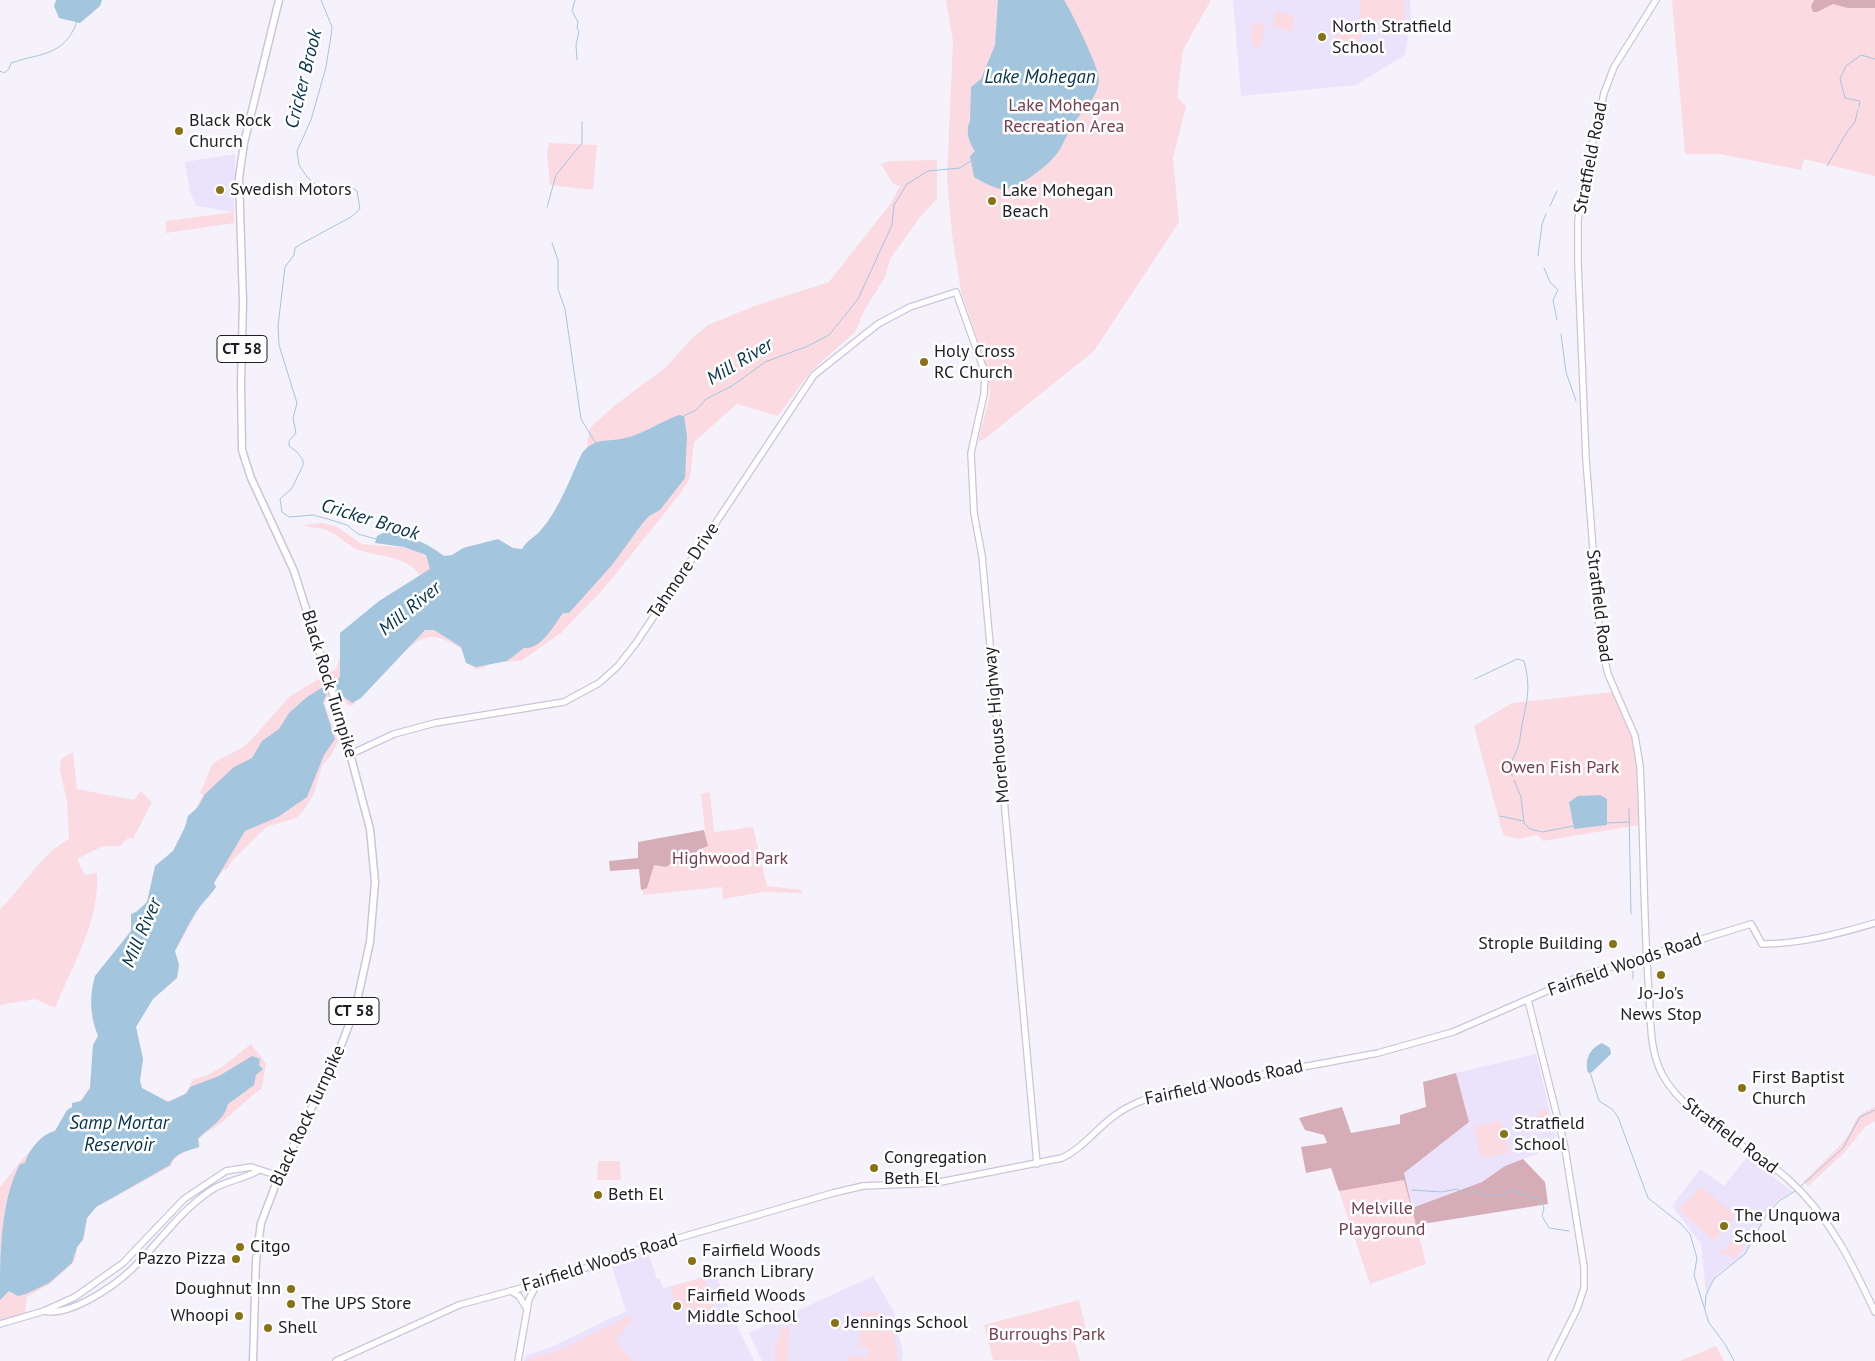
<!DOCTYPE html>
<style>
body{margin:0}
canvas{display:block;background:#f5f2fc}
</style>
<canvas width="1875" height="1361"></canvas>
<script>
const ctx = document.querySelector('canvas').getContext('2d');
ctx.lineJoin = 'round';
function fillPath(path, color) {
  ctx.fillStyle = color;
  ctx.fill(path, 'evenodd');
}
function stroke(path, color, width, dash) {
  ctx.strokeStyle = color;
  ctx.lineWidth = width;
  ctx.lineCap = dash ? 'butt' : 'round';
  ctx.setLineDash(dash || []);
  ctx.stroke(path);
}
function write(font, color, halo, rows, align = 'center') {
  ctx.font = font + ' "PT Sans",sans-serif';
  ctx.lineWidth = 5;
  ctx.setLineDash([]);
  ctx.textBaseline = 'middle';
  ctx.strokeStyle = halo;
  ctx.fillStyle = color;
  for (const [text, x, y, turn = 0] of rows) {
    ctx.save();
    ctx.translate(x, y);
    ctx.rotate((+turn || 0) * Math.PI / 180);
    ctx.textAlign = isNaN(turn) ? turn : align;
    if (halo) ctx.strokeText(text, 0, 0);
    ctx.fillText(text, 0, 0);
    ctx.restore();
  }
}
fillPath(new Path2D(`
 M1233 0H1410L1411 18 1405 55 1356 85 1241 96Z
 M235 154 234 212 196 206 190 192 185 162Z
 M1536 1054 1558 1146 1505 1166 1482 1182 1412 1209 1404 1173 1469 1122 1456 1073Z
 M1747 1157 1793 1192 1778 1200 1766 1216 1745 1254 1718 1274 1706 1293 1701 1244 1672 1206 1700 1169 1724 1186Z
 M648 1252 657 1279H660L663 1288 716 1274 724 1298 754 1361H524L525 1356 551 1347 626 1311 611 1264Z
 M873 1276 894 1312 903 1353 902 1361H762L749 1333Z`), '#ebe3fb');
fillPath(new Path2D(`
 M946 0H1211L1183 50 1177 97 1186 106 1173 158 1179 222 1094 351 986 438 978 442 990 395 988 370 961 292 952 234 947 178 953 41Z
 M1360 0H1404L1405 20 1361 21Z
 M1672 0H1875V176L1804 159 1801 170 1719 154H1685Z
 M1276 11 1295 16 1292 34 1284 29 1272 26Z
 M1254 23 1265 24 1261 47H1254L1251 33Z
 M1354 28 1362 29 1361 40 1354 39 1353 47 1350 49 1334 47 1336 31 1354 32Z
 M549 143 597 145 593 190 550 185 547 154Z
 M937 160V199L920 217 890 259 885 277 865 309 855 332 811 371 778 416 737 404 694 442 690 478 680 494 606 586 561 633 521 661 492 662 484 668 475 669 468 663 465 651C453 644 439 634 425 638 406 643 369 690 353 705L350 706 338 697 324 703 338 741 332 754 322 766 314 793 304 810 296 818 266 827 231 862 227 869 223 870 214 883 216 887C213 892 208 894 205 898 195 916 185 933 175 951 185 982 169 980 153 999 146 1007 142 1018 136 1027L143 1058 140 1080 142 1088C166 1102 180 1111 193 1079 215 1076 234 1057 251 1044L266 1063 262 1088C247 1099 236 1111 222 1122 215 1128 205 1132 199 1139L200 1147C188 1151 175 1153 171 1166L97 1207 87 1218 84 1239 78 1247 74 1262 51 1283 27 1297 25 1313 0 1320V1187L24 1157 63 1123 90 1088 93 1045 98 1036C90 1016 89 997 95 976L131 931V914L136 912 147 902 155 866 173 851 203 795 200 793 213 763 243 747 251 740 290 696 336 669 341 656 340 633 351 625 366 620 423 582C414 555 379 558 356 549 345 544 337 533 326 530 319 527 310 529 304 525L323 523 337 527 362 544 410 548 444 565 530 559 586 455 589 430 593 425 614 406 665 368 691 339 708 325 757 305 829 282 891 203 900 186 893 184 881 164 890 161Z
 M234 212V223L166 233V221Z
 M1613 692 1633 739 1636 751 1639 825 1543 841 1538 835 1518 839 1503 835 1474 726 1512 703Z
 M73 752 77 789 134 800 141 791 152 802 133 839 128 838 120 846H103L77 859 85 875 97 873C100 921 73 964 55 1008L35 999 0 1005V909C24 887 39 855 69 839L67 801 60 771 61 759Z
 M710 792 714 832 753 827 767 886 802 890V893L764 892 723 899 722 887 643 895 642 846 706 838 701 794Z
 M1875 1107V1121L1866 1126 1843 1154 1808 1186 1803 1182C1816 1169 1830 1156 1842 1143 1858 1127 1848 1117 1875 1107Z
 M1546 1109 1552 1129 1543 1131 1540 1129 1537 1111Z
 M1497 1120 1503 1123 1509 1153 1481 1158 1474 1127Z
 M598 1161H620L621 1180H597Z
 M1404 1173 1426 1264 1370 1284 1339 1191Z
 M1701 1186 1735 1216 1714 1241 1679 1210Z
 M1737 1227 1749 1235 1739 1254 1733 1259 1728 1254 1721 1255 1720 1250 1728 1249V1245L1736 1236 1735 1230Z
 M704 1277 714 1308 692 1315 689 1307 678 1310 670 1287Z
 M1079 1300 1087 1332 1073 1336 1080 1361 993 1360 984 1325Z
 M861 1311 881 1313V1317L892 1321 898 1361H848V1356L867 1357 868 1347H859Z
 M630 1316 634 1320 623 1329 625 1331 615 1339 633 1361H528L529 1358 554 1352Z
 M789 1327 788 1361H775V1343L779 1339V1330Z
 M1716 1346 1724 1361H1680Z`), '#fbdae2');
fillPath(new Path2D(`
 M1814 0H1875V8H1848L1833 4 1817 12H1813L1811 6Z
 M704 830 708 846 700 849 680 865 672 863 666 867 654 865 647 888 641 890 639 869 610 871 609 861 638 858V842Z
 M1456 1073 1469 1122 1404 1173 1412 1208 1482 1182 1505 1166 1523 1159 1545 1182 1548 1204 1416 1225 1404 1180 1339 1191 1331 1168 1306 1173 1301 1147 1327 1143 1324 1135 1305 1130 1299 1118 1342 1107 1351 1133 1400 1124V1115L1426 1107 1423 1082Z`), '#d6acb7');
fillPath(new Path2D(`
 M56 0H102L100 6 80 23 59 18 54 6Z
 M998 0H1064C1072 13 1099 67 1099 80 1098 97 1083 110 1074 123 1067 133 1063 147 1055 156 1046 167 1016 191 1001 189 993 188 981 181 974 177L970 156 975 151C969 143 965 130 970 121L971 87 981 79 995 45Z
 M679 415 684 416 687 436 685 478 660 510 649 516 642 524 612 565 569 613H563C554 625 541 650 524 648L507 661 476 667 466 663 461 647 434 630H425L361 698 352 703 337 692 335 686 340 676V633L379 601 430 569 426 555 404 547 375 543 377 536 385 532C409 536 424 541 444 556L452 555 463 548 498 539 513 548 522 549C527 540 535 537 541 530 560 508 570 478 582 453 597 436 606 443 625 438 641 435 662 421 679 415Z
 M323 687 327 694 323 702 335 739 324 755 307 797 278 817 245 831 214 883 216 887C210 896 202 903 196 912 188 924 182 938 175 951L179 965 177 978 153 999 136 1027 143 1059 140 1081 142 1088 168 1102 187 1093 190 1087 219 1076 252 1056 260 1059 259 1065 263 1069 256 1075 254 1085 228 1104C224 1121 209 1127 198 1139L199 1147C188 1151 174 1153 170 1165L96 1207 87 1218 83 1239 77 1247 72 1263 49 1283 26 1294 18 1296 9 1291 0 1300C0 1256 0 1202 20 1164L25 1163C28 1151 41 1134 55 1131L67 1110 72 1107V1103L81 1101 90 1088 93 1045 98 1036C90 1016 89 997 95 976L131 931V914L136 912 147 902 155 866 173 851 185 827 188 816 198 807 205 794 234 767 252 758 262 741 279 729 289 713 307 697Z
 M1600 795 1607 799V825L1574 829 1569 802 1578 796Z
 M1602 1043 1610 1048 1611 1054 1592 1072 1588 1073C1584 1060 1590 1048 1602 1043Z`), '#a3c6de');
stroke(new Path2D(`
 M321 0 332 27 331 36 326 67 311 120 297 151 299 165 307 177 324 192C336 187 346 182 357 191L360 209 351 217 301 244 295 248 294 255 285 267 278 326 279 345 297 403 293 418 296 433 289 441V446L297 452 303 460V465L292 488 280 499 282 512 289 517 313 515 328 519 347 525 358 534 376 539
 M575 0 572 11 578 22 577 28 579 32 576 45 577 60
 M0 71 4 73 9 69 11 63C39 53 64 57 77 22
 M1859 107 1860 101 1845 98 1840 79 1846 66 1861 55 1875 59
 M1827 166 1847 132 1855 122 1858 110
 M1550 206 1557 191
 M547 207 556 175 582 143V122
 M552 243 558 260V289L565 309 581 419 597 445
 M1538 256 1542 224 1546 214
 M1544 268 1550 282 1558 290 1553 300 1557 320
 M1561 334 1566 372 1576 401
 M684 416 696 410 706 399 732 386 765 362 808 346 829 335 858 299 892 225 894 205 907 184 928 171 960 168 972 160
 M1475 679 1517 659 1524 661C1533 695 1524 706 1520 738 1519 753 1508 758 1512 776
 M1514 780 1521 797 1524 823 1530 829 1542 832 1573 826
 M1629 808 1631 914
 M1500 816 1523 821
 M1607 823 1629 822
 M1633 970V979
 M1590 1072 1599 1101 1612 1109 1618 1117 1648 1198 1680 1223 1690 1234 1697 1258 1694 1275 1709 1323 1725 1344 1734 1361
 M1800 1187 1843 1148 1860 1117 1875 1110
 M1412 1190 1442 1192 1456 1189 1463 1192 1471 1190 1486 1195H1505L1510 1190 1541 1200 1544 1208 1542 1216 1549 1228 1569 1231
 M1705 1308 1706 1295 1714 1279 1745 1254 1766 1216 1779 1201 1797 1190`), '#a3c6de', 1);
const secondary = new Path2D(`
 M1656 0 1614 67 1604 93 1585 175 1578 220V264L1586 459 1600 640 1608 674 1635 736 1640 766C1644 841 1643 917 1649 993 1651 1020 1649 1049 1662 1074 1687 1121 1751 1145 1789 1180 1830 1217 1852 1263 1875 1312
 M351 754 394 734 435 723 564 702 599 683 618 666 636 643 814 375 878 324 910 307 956 292 985 373 984 394 971 453 974 513 982 556 1037 1164
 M1528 1000 1565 1148 1584 1267V1288L1577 1309 1551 1361
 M511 1291 519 1296 527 1309
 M44 1311C69 1317 113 1287 131 1270 158 1244 179 1212 210 1191 225 1180 244 1180 259 1170
 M0 1324 44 1311 75 1297 123 1263 184 1199 226 1171 251 1167 279 1176
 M336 1361 459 1305 555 1279 624 1254 833 1193 863 1186 935 1183 1062 1158C1083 1148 1095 1130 1114 1116 1130 1104 1148 1098 1168 1092L1378 1053 1453 1032 1579 977 1751 924 1762 944C1800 944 1838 934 1875 923
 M518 1361 529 1299 537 1284`);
const primary = new Path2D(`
 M253 1361 256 1260 261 1223 279 1176 339 1051 356 1006 370 942 375 882 370 829 340 716 294 571 251 478 242 450 241 384 243 302 239 178 244 143 279 0`);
stroke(secondary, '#ccc4db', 8);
stroke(primary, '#ccc4db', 9);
stroke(secondary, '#fff', 5.5);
stroke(primary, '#fff', 6);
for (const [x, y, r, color] of [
 [1322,37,5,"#887214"],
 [179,131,5,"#887214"],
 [220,190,5,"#887214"],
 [992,201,5,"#887214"],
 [924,362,5,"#887214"],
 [1613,944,5,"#887214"],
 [1661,975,5,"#887214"],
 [1742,1088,5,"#887214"],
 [1504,1134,5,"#887214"],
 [874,1168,5,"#887214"],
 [598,1195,5,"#887214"],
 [1724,1226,5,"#887214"],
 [240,1247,5,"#887214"],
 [236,1259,5,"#887214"],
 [692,1261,5,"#887214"],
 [291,1289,5,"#887214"],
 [291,1304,5,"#887214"],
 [677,1306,5,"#887214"],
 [239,1316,5,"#887214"],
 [835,1323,5,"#887214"],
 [268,1328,5,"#887214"]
]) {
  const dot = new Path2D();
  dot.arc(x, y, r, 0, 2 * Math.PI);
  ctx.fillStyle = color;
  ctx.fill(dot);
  stroke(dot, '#fff', 2);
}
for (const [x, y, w] of [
 [242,349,50],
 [354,1011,50]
]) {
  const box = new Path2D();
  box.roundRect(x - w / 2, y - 13.5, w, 27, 4);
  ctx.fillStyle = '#fff';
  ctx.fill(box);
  stroke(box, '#201d25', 1);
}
write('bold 16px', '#201d25', null, [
 ["CT 58",242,349],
 ["CT 58",354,1011]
]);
write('18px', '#201d25', '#fff', [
 ["North Stratfield",1332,27],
 ["School",1332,48],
 ["Black Rock",189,121],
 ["Church",189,142],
 ["Swedish Motors",230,190],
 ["Lake Mohegan",1002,191],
 ["Beach",1002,212],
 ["Holy Cross",934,352],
 ["RC Church",934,373],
 ["Strople Building",1603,944,"right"],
 ["Jo-Jo's",1661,994,"center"],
 ["News Stop",1661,1015,"center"],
 ["First Baptist",1752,1078],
 ["Church",1752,1099],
 ["Stratfield",1514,1124],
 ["School",1514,1145],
 ["Congregation",884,1158],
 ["Beth El",884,1179],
 ["Beth El",608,1195],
 ["The Unquowa",1734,1216],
 ["School",1734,1237],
 ["Citgo",250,1247],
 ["Fairfield Woods",702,1251],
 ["Branch Library",702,1272],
 ["Pazzo Pizza",226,1259,"right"],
 ["Doughnut Inn",281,1289,"right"],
 ["Fairfield Woods",687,1296],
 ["Middle School",687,1317],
 ["The UPS Store",301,1304],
 ["Whoopi",229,1316,"right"],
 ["Jennings School",845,1323],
 ["Shell",278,1328]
], 'left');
write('18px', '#763e4e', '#fff', [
 ["Lake Mohegan",1064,106],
 ["Recreation Area",1064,127],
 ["Owen Fish Park",1560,768],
 ["Highwood Park",730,859],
 ["Melville",1382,1209],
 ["Playground",1382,1230],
 ["Burroughs Park",1047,1335]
]);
write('18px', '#201d25', '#fff', [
 ["Stratfield Road",1591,158,-79],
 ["Tahmore Drive",684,571,-56],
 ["Stratfield Road",1599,606,83],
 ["Black Rock Turnpike",329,684,73],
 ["Morehouse Highway",997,725,-95],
 ["Fairfield Woods Road",1625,965,-19],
 ["Fairfield Woods Road",1224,1083,-12],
 ["Black Rock Turnpike",308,1116,-65],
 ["Stratfield Road",1730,1136,37],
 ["Fairfield Woods Road",600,1263,-17]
]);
write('italic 19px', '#04324b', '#fff', [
 ["Lake Mohegan",1040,78],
 ["Cricker Brook",304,79,-76],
 ["Mill River",740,362,-31],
 ["Cricker Brook",370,520,17],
 ["Mill River",410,609,-39],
 ["Mill River",142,933,-67],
 ["Samp Mortar",119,1124],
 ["Reservoir",119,1146]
]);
</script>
